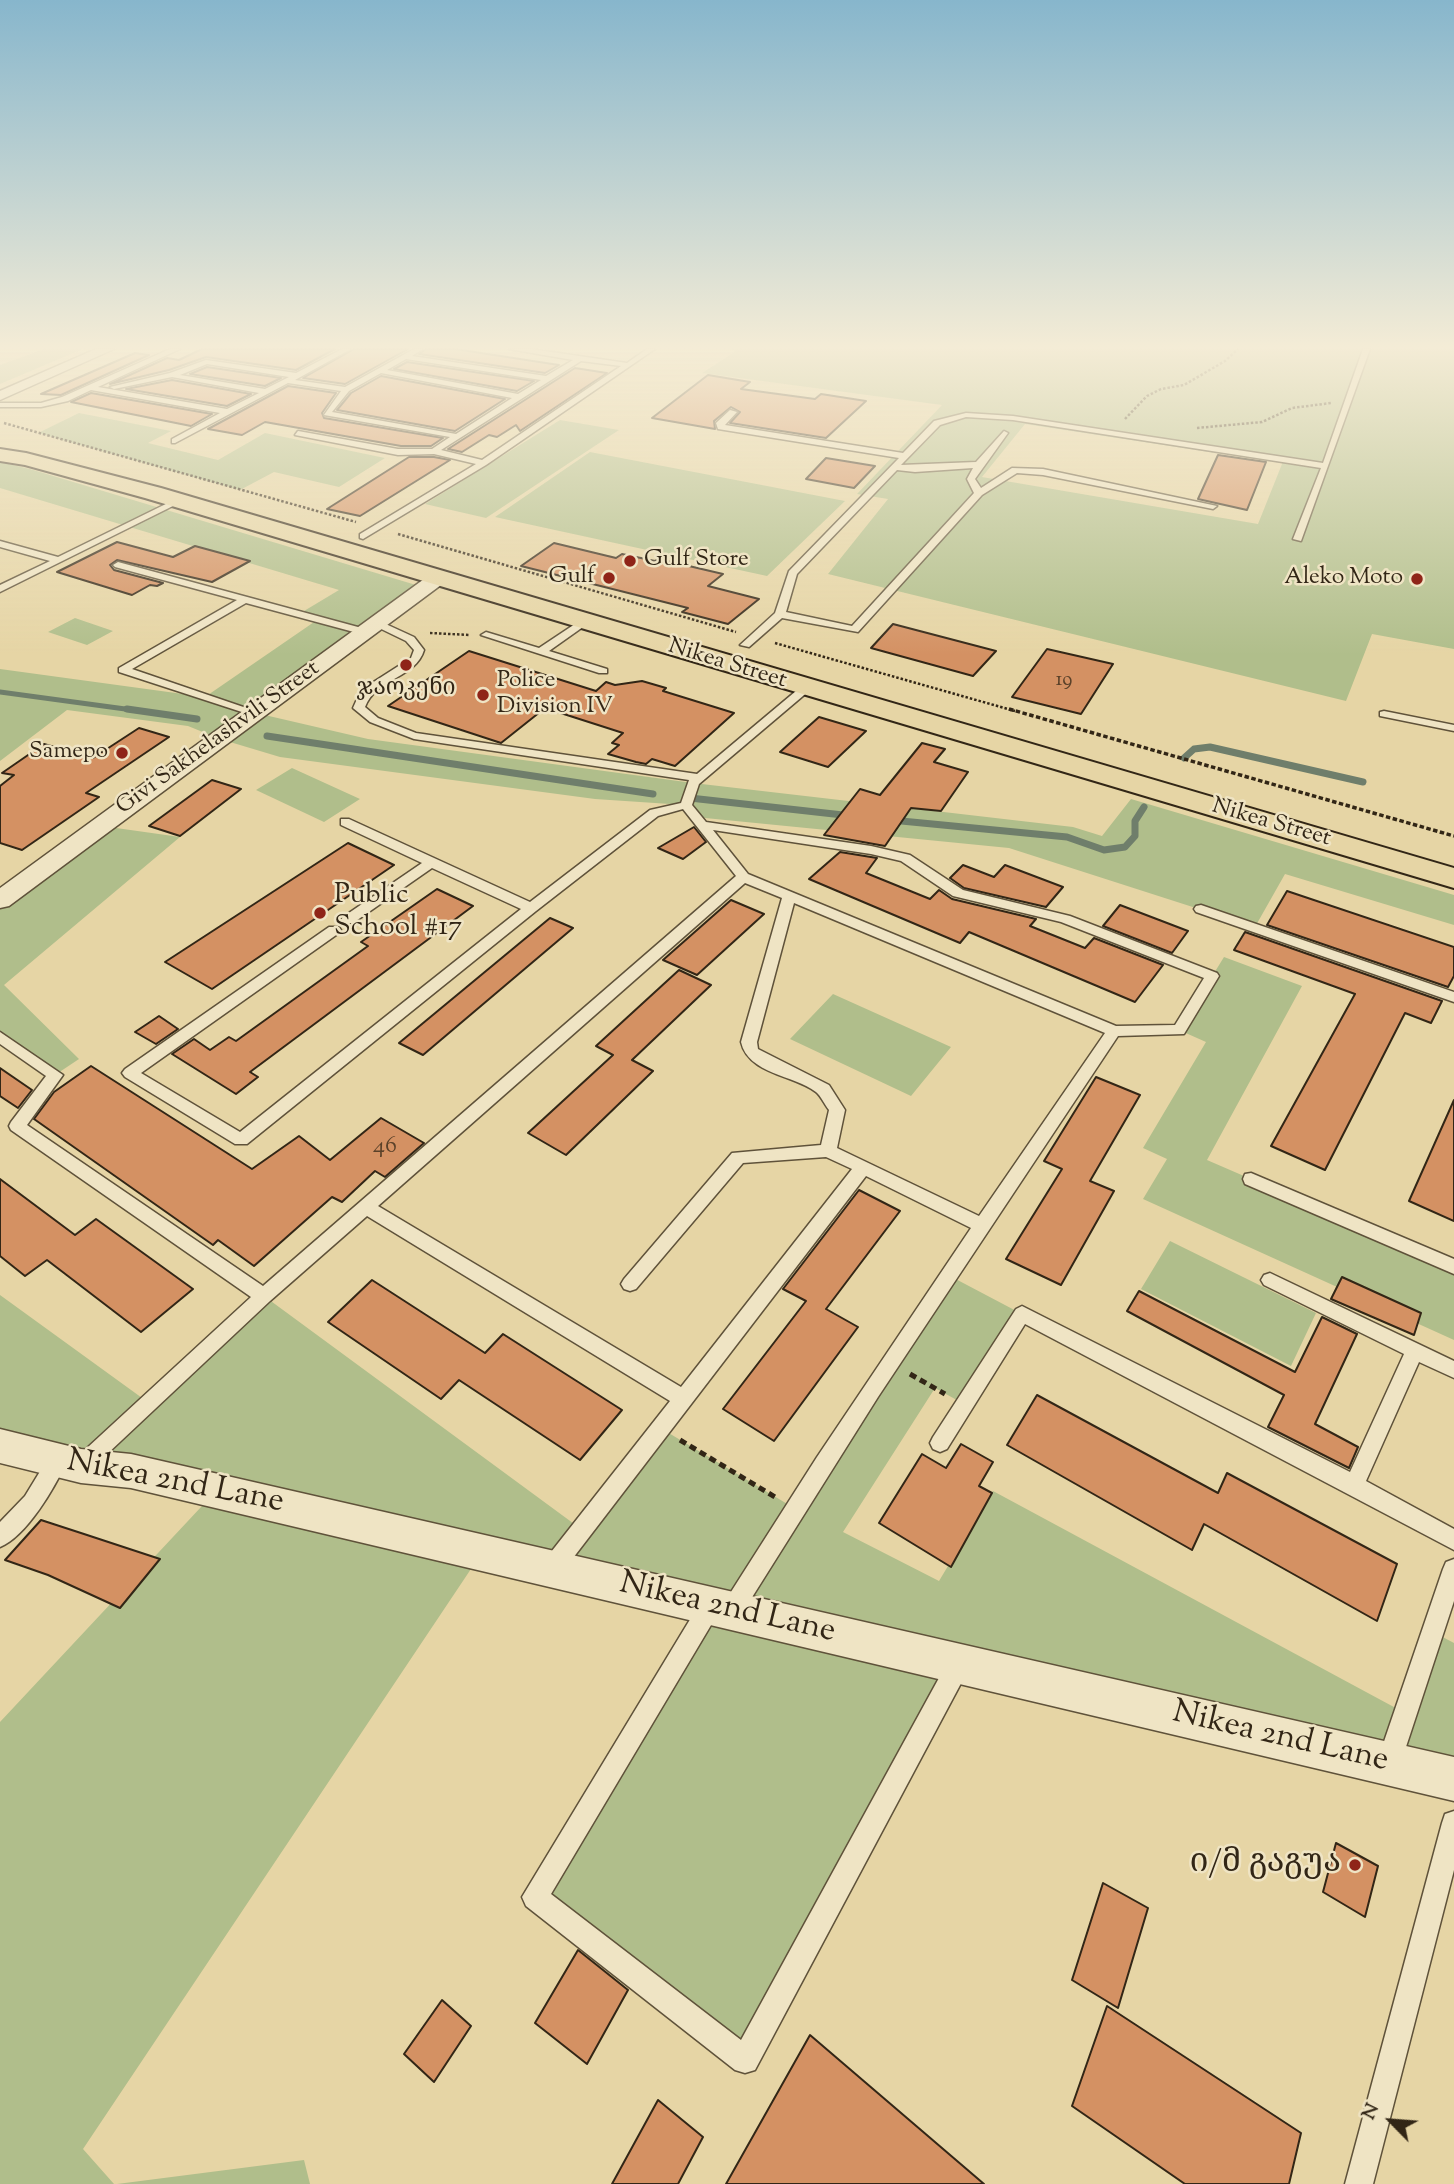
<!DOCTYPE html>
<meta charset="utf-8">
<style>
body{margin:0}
#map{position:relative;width:1454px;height:2184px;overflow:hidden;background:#e6d5a5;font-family:"Sorts Mill Goudy",serif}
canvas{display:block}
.north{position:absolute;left:1356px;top:2086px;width:70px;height:70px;-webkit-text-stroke:5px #efe4c4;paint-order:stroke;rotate:295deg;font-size:19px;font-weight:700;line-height:28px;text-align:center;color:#322616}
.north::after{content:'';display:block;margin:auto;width:24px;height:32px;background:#322616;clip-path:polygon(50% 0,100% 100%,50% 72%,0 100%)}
</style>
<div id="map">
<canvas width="1454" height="2184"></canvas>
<div class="north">N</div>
</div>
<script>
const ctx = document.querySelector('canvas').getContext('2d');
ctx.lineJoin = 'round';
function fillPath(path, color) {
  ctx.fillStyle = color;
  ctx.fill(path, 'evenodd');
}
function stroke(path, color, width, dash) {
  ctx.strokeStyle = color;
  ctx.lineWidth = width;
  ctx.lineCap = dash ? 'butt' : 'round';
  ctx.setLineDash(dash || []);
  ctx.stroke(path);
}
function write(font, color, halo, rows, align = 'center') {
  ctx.font = font + ' "Sorts Mill Goudy","Noto Serif Georgian",serif';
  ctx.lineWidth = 5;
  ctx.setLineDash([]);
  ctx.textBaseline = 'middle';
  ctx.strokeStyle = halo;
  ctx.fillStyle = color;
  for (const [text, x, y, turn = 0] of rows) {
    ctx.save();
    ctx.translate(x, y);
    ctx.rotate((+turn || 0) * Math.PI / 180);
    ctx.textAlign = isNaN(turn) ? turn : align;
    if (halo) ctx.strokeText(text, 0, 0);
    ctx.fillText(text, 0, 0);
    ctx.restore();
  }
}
fillPath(new Path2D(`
 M44 349H83L0 384V365Z
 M732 349H1454V649L1372 634 1346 701 828 574 888 499 857 494 942 405 702 373 736 351ZM1025 424 1282 463V464L1258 524 982 477Z
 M79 413 171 431 148 443 218 460 265 433 385 458 339 487 274 472 240 490 38 433Z
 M560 420 619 430 486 518 425 504Z
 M590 452 845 501 767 576 495 517Z
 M0 462 30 469 426 588 256 713 368 739 693 783 1073 827 1102 836 1131 799 1454 895V925L1285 874 1255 927 1009 848 695 817 685 805 595 799 280 757 220 739 188 726 67 710 0 761V669L205 697 317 620 299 614 339 590 0 488Z
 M75 618 113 631 87 645 48 632Z
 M292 768 360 799 324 822 256 790Z
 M102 826 180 837 4 985 79 1059 55 1075 0 1037V900Z
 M1224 957 1302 986 1207 1160 1454 1267V1340L1143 1199 1167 1159 1143 1148 1206 1042 1179 1030Z
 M833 994 951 1047 911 1096 790 1039Z
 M1170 1241 1316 1313 1291 1366 1141 1289Z
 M948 1275 1022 1314 964 1404 935 1388 843 1532 939 1581 993 1491 1405 1713 1433 1632 1454 1643V1779L959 1664 745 2060 535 1897 710 1606 483 1551 83 2149 114 2184H0V1722L216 1491 0 1446V1295L149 1403 264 1296 581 1529 662 1429 794 1508Z
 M304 2160 310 2184H117Z`), '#b0be8b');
stroke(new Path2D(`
 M0 692 140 711`), '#6f7e6b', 5);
stroke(new Path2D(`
 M127 709 197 719
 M267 736 653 794
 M1184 758 1194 749 1210 747 1363 782
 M690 798 852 816
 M891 820 1067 837 1104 850 1125 847 1135 836V821L1144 807`), '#6f7e6b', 7);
const building = new Path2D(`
 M202 349H335L296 370 206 357 169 370 110 384 167 358 179 360Z
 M354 349H408L345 384 303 378Z
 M426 349H455L559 365 545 373 419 354Z
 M135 353 149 355 61 395 41 394Z
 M407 362 534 381 517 391 394 369Z
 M207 367 281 378 265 386 190 374Z
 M575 368 607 373 520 431 516 425 497 437 489 435 462 452 448 449Z
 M708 375 750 382 741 389 815 399 821 394 866 401 826 438 730 423 740 412 731 407 714 421 715 429 652 418Z
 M381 376 505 399 455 431 337 410 351 393Z
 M172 380 251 394 227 406 126 389Z
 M288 386 336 393 322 413 324 418 443 438 431 446H401L265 422 242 435 208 429Z
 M91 393 212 414 191 426 71 402Z
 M1218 455 1266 462 1247 510 1198 499Z
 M409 457H434L450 460 360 516 327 509Z
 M826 458 875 466 854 488 806 479Z
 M117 542 173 557 195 546 250 561 212 582 117 560 110 565 114 570 163 583 157 586 150 585 132 595 57 572Z
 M554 543 616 558 622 554 655 561 659 559 723 574 708 586 759 599 728 624 682 612 688 608 521 566Z
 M893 624 996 651 973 676 871 648Z
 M1047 649 1113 664 1081 714 1012 697Z
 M469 651 596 691 606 682 615 685 642 681 666 688 663 691 734 713 675 766 652 759 646 764 636 762 608 754 619 745 612 743 623 733 545 708 501 743 388 706Z
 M819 717 866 731 828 767 780 752Z
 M139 728 169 737 86 793 99 797 22 850 0 843V786L14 775 2 773 44 744 93 758Z
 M922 743 945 749 934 762 968 772 941 811 911 808 885 846 824 835 860 789 880 795Z
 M212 780 241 789 180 836 149 826Z
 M694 827 706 842 683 859 658 848Z
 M348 843 394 865 212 989 165 962Z
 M840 852 877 858 866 873 930 899 939 890 952 899 1036 919 1030 926 1085 948 1094 938 1163 965 1135 1002 969 932 960 943 809 879Z
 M963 865 994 877 1005 865 1063 887 1046 907 964 888 950 878Z
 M437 889 473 906 250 1072 258 1077 236 1094 172 1054 194 1039 210 1050 229 1037 236 1041 368 946 361 942Z
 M1287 891 1454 947V976L1448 987 1267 925Z
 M731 900 764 914 697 975 663 960Z
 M1120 905 1188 931 1172 953 1103 926Z
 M550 918 573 928 423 1055 399 1043Z
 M1245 932 1442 1001 1431 1023 1405 1013 1325 1170 1271 1146 1355 994 1234 950Z
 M679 970 711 985 632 1060 653 1071 566 1155 528 1133 613 1055 596 1046Z
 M159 1016 178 1029 156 1044 135 1032Z
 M91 1066 252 1169 299 1136 330 1160 381 1118 424 1143 385 1177 375 1171 342 1202 332 1197 254 1266 218 1240 213 1245 34 1119 54 1092Z
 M0 1068 32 1090 18 1108 0 1096Z
 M1096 1077 1140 1095 1090 1181 1114 1191 1061 1285 1006 1259 1062 1169 1044 1161Z
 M1454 1100V1221L1409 1201Z
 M0 1179 75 1235 96 1219 193 1289 141 1332 47 1260 25 1276 0 1256Z
 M859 1190 900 1211 826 1309 858 1327 774 1441 723 1409 806 1301 783 1289Z
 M1342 1277 1421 1313 1414 1335 1331 1299Z
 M372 1280 485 1353 503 1334 622 1410 580 1460 459 1380 441 1399 328 1322Z
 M1139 1291 1295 1372 1322 1317 1357 1334 1315 1424 1358 1447 1349 1468 1268 1427 1284 1395 1127 1311Z
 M1037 1395 1218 1493 1227 1473 1397 1564 1377 1621 1204 1524 1192 1550 1007 1445Z
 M961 1444 993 1462 979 1486 992 1493 951 1567 879 1523 922 1454 946 1468Z
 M41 1520 84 1534 160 1559 120 1608 48 1575 5 1560Z
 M1336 1843 1378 1866 1365 1917 1323 1892Z
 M1103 1883 1148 1908 1118 2008 1072 1980Z
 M578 1950 628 1990 587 2064 535 2023Z
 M442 2000 471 2026 434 2082 404 2054Z
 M1107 2006 1301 2133 1289 2184H1185L1072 2106Z
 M810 2035 984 2184H726Z
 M658 2100 703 2137 678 2184H612Z`);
fillPath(building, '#d49163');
stroke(building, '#322616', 2);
const service = new Path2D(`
 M170 349H180L98 387 227 409 259 393 172 377 114 389 110 387 170 373 206 360 296 373 342 349H351L295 380 345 387 414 349H423L412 356 546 376 573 360 509 349H531L627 363 647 349H655L486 465 363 539 360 538V534L476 464 434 454 398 455 295 435 298 431 398 449H432L450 437 324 415 341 391 288 383 175 443H172V439L220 413 91 390 68 401 41 407H0V403H41L62 397ZM406 359 541 380 518 394 387 370ZM581 361 621 366 482 460 441 450ZM207 364 289 377 265 389 180 375ZM381 373 512 398 456 434 332 412 349 391Z
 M1363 349H1370L1301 541 1293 539 1321 468 1013 420 966 417 940 425 901 465 976 462 1004 431 1008 433 975 479 981 488 1012 468 1043 469 1217 506 1213 509 1043 475 1017 473 982 495 858 632 782 618 749 647 740 645 775 613 789 571 899 458 718 429 716 423 730 410 737 412 725 425 903 453 934 421 966 413 1013 416 1323 463ZM973 468 967 479 974 493 852 626 786 612 797 574 897 470 915 472Z
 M176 499 183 501 0 592V585L50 561 0 547V541L58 557Z
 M118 562 369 630 370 632 365 635 246 603 132 669 261 713 251 715 119 672V668L237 600 115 567 113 565Z
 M377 620 414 637 424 650C416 678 376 678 365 707L378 718 416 733 697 774 802 686H810V690L699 784 692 805 706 822 871 846 910 855 963 890 1070 916 1217 973 1219 976 1184 1034 1118 1036 878 1397 739 1618 731 1621 723 1618 720 1610 551 1894 741 2040 951 1656 959 1653 967 1656 970 1664 967 1672 755 2070 745 2073 735 2070 526 1906 522 1897 703 1598 711 1595 719 1598 722 1606 817 1457 971 1228 866 1176 560 1575 552 1578 544 1575 541 1568 544 1561 670 1401 367 1216 270 1301 89 1471 82 1474 75 1471 72 1465 75 1459 251 1297 11 1130 9 1126 11 1122 46 1076 0 1044V1032L63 1075 27 1125 263 1286 736 876 683 809 658 816 536 911 247 1144H235L125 1077 122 1073 125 1069 329 927H339L341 930 339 933 141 1073 240 1132 521 909 432 868 353 923H343L341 920 343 917 422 863 341 825V819H349L530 902 650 810 681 803 689 780 414 739 370 722 353 708 361 690 411 658 414 650 406 641 373 625 372 623ZM713 830 871 854 901 861 953 896 1061 922 1204 978 1175 1025 1116 1026 748 874ZM745 883 782 898 741 1042C748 1074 794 1075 816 1092 821 1096 825 1105 829 1110L821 1145 732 1153 624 1279 621 1284 624 1289 630 1291 636 1289 743 1163 826 1157 852 1169 681 1387 378 1206ZM794 903 1105 1033 979 1216 837 1148 845 1110 829 1085 758 1049 757 1042Z
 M581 620 590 622 549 651 607 669V673H599L481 635 486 632 539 648Z
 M1384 711 1454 725V731L1380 716V712Z
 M1201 905 1454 992V1002L1196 912 1194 909 1196 906Z
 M1251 1173 1454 1259V1274L1245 1184 1243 1179 1245 1174Z
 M1270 1273 1454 1361V1378L1419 1362 1366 1481 1454 1529V1550L1025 1324 947 1449 940 1452 933 1449 930 1443 933 1437 1016 1309 1022 1306 1350 1472 1404 1354 1264 1285 1261 1280 1264 1275Z
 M57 1452 64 1455 67 1461C55 1487 27 1536 0 1547V1522L25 1496 50 1455Z
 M1454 1559V1601L1401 1762 1397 1770 1389 1774 1381 1770 1377 1762 1443 1569 1446 1562Z
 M1454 1811V1870L1373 2184H1345L1442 1823 1445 1814Z`);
const minor = new Path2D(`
 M96 349H114L0 400V391Z
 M438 572 445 574 447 578 445 582 9 906 0 908V888L431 574Z
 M0 1429 81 1449 131 1454 1454 1757V1801L131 1488 81 1483 0 1463Z`);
const primary = new Path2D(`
 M0 449 26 453 161 488 1454 868V888L145 498 25 465 0 461Z`);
stroke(service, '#5f523a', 3);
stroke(minor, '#5f523a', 3);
stroke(primary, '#322616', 4);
stroke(new Path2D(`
 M1125 419 1147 396 1161 389 1184 385 1225 361 1238 349
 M4 423 356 522
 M1197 428 1262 422 1292 408 1331 403
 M398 534 736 632
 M430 633 470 635
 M775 643 1015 711`), '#322616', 2.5, [2.5, 2]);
stroke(new Path2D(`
 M1009 709 1454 836`), '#322616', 3.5, [4.5, 2.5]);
stroke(new Path2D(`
 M910 1374 945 1394
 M680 1440 775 1497`), '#322616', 5, [7, 4.5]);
fillPath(service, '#efe4c4');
fillPath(minor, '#efe4c4');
fillPath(primary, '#e6d5a5');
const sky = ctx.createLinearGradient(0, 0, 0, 655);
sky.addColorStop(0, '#87b6cc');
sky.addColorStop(0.53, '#f4ecd6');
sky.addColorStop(1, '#f4ecd600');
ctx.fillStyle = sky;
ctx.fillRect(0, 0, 1454, 655);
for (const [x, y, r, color] of [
 [630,561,7,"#8f2418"],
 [609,578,7,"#8f2418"],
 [1417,579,7,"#8f2418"],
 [406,665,7,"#8f2418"],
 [483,695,7,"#8f2418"],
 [122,753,7,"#8f2418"],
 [320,913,7,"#8f2418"],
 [1355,1865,7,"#8f2418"]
]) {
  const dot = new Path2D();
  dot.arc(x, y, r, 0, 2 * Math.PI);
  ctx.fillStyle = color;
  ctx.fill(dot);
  stroke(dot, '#efe4c4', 2.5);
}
write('21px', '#5a4129', null, [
 ["19",1064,681]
]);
write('23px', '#322616', '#efe4c4', [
 ["Gulf Store",644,561,"left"],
 ["Gulf",595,578],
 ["Aleko Moto",1403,579],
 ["Police",497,682,"left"],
 ["Division IV",497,708,"left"],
 ["ჯაოკენი",406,690,"center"],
 ["Samepo",108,753]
], 'right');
write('23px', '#322616', '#efe4c4', [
 ["Nikea Street",727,665,17],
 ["Givi Sakhelashvili Street",219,739,-36],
 ["Nikea Street",1271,824,16]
]);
write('24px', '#5a4129', null, [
 ["46",385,1148]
]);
write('28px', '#322616', '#efe4c4', [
 ["Public",334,897],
 ["School #17",334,929]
], 'left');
write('33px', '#322616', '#efe4c4', [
 ["Nikea 2nd Lane",175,1484,11],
 ["Nikea 2nd Lane",727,1610,13],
 ["Nikea 2nd Lane",1280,1739,13]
]);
write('33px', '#322616', '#efe4c4', [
 ["ი/მ გაგუა",1341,1865]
], 'right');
</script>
